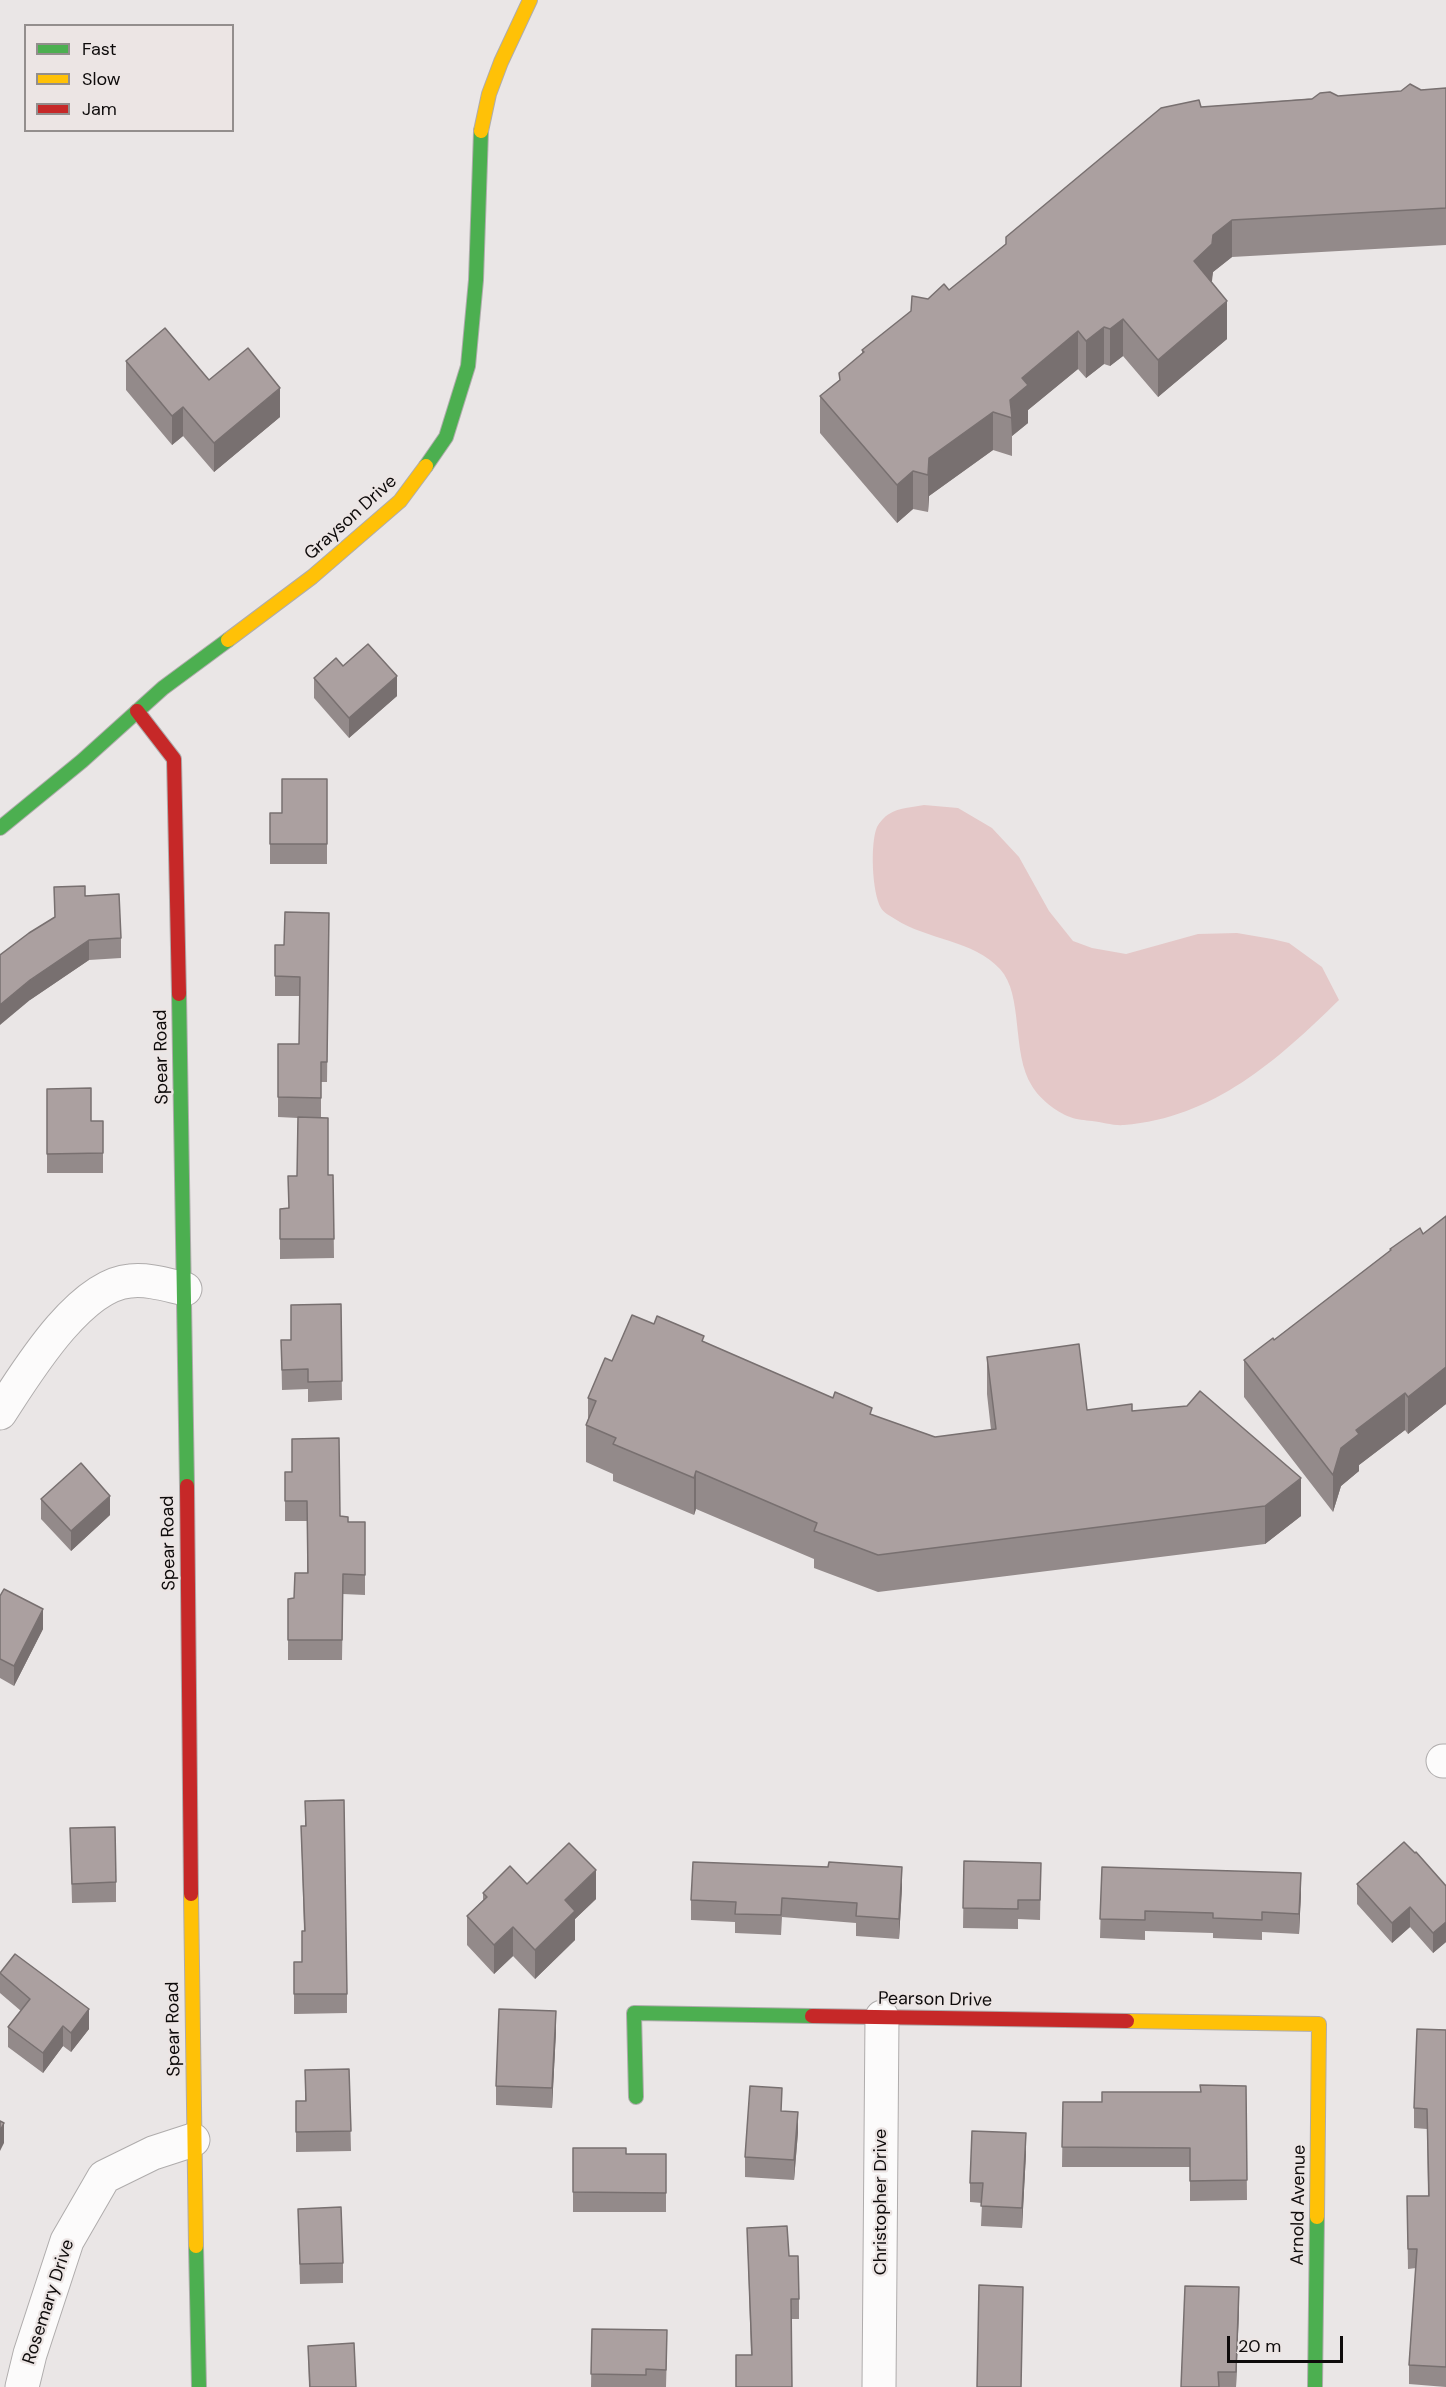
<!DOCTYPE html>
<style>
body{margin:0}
#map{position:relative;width:1446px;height:2387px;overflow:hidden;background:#eae6e6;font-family:"DM Sans",sans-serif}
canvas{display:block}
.legend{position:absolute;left:24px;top:24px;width:210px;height:108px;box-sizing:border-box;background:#ece5e4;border:2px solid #938e8d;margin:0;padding:8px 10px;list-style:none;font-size:18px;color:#0e0b0b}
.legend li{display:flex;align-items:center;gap:12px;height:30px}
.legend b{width:30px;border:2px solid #938e8d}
.scale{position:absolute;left:1227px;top:2336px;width:116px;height:27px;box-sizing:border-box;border:3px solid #0e0b0b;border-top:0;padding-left:8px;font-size:18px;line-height:21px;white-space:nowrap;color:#0e0b0b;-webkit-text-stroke:4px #ece5e4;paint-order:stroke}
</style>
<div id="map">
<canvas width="1446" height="2387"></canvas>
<ul class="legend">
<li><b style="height:8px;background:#4caf50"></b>Fast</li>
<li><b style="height:8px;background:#ffc107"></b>Slow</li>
<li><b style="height:8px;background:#c62828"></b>Jam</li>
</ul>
<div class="scale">20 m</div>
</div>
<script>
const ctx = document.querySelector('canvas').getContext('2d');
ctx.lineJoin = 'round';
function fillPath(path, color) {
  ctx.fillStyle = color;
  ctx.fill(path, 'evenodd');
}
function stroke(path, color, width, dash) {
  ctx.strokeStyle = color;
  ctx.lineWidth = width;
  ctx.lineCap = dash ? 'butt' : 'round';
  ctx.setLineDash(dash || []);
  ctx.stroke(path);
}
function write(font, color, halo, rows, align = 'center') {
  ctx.font = font + ' "DM Sans",sans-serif';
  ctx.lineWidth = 4.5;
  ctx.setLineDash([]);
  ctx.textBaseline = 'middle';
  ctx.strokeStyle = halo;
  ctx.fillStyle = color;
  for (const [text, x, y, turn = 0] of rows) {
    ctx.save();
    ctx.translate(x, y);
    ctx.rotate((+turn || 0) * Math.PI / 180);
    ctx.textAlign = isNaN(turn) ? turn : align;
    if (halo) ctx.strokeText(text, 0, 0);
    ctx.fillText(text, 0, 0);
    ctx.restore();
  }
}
fillPath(new Path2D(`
 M924 805 958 808 992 828 1019 857 1049 911 1073 941 1092 948 1126 954 1198 934 1237 933 1272 939 1289 943 1322 967 1339 1000C1278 1060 1213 1118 1124 1125 1114 1126 1102 1122 1092 1121 1085 1120 1077 1120 1070 1117 1056 1112 1039 1098 1032 1086 1011 1053 1024 995 1000 969 974 940 927 940 895 919 890 916 883 912 881 908 872 893 870 843 877 827 879 823 885 816 889 814 898 808 913 807 924 805Z`), '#e4c8c8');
const street = new Path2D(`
 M0 1413C26 1373 79 1285 130 1281 149 1279 167 1285 185 1289
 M1443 1761H1446
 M22 2387 30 2354 67 2241 104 2177 153 2153 193 2140
 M879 2387 882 2017`);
const fast = new Path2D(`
 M426 466 446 437 468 366 476 280 481 131
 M0 828 82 761 163 688 228 640
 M179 994 187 1486
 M636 2097 634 2013 812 2016
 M196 2246 199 2387
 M1315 2387 1317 2217`);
const slow = new Path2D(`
 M481 131 489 94 501 62 530 0
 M228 640 312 577 400 501 426 466
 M191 1894 196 2246
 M1127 2021 1319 2024 1317 2217`);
const jam = new Path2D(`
 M137 711 174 759 179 994
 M187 1486 191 1894
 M812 2016 1127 2021`);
stroke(street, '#afacac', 35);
stroke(fast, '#afacac', 16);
stroke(slow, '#afacac', 16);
stroke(jam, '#afacac', 16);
stroke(street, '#fcfbfb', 33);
stroke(fast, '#4caf50', 14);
stroke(slow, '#ffc107', 14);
stroke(jam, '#c62828', 14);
fillPath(new Path2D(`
 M1446 88V245L1232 257 1213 272 1211 282 1227 339 1158 397 1123 356 1110 366 1104 364 1086 378 1078 369 1028 410V423L1012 436V456L993 450 929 496 928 512 913 509 897 523 820 433V396L839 380 862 353V350L928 299 949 290 1201 107Z
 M126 361 209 380 280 417 214 472 183 436 172 445 126 390Z
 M343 666 397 696 349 738 314 698V678Z
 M327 779V864H270V813H282Z
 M54 887 85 896 121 938V958L89 960 30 1000 55 917Z
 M329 913 327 1082H321V1118L328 1175H333L334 1258 280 1259V1209L288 1208 297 1176 298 1118 278 1117V1044H299L300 996H275V945H284Z
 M47 1089 91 1121H103V1173H47Z
 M1446 1216V1404L1408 1434 1405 1430 1359 1465V1471L1341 1486 1333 1512 1244 1397V1360L1274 1340 1390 1251V1249L1423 1234Z
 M341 1304 342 1400 308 1402V1389L282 1390 281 1340H291Z
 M654 1324 704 1342 872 1415 935 1437 991 1430 987 1394V1357L1087 1410 1132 1411 1301 1516 1265 1544 878 1592 814 1568V1559L696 1509 694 1515 613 1481V1474L586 1462V1425L588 1419V1398L612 1361Z
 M285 1472 348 1522H365V1595L343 1594 342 1660H288V1599L294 1598 307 1573V1521H285Z
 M41 1499 110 1515 71 1551 41 1519Z
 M0 1596 43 1629 14 1686 0 1678Z
 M305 1801 347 1994V2013L294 2014V1962H302L304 1931 301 1826H305Z
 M70 1828 116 1882V1902L72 1903Z
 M964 1861 1041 1863 1040 1920 1018 1919V1929L963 1928Z
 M1102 1867 1301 1893 1299 1934 1262 1932V1940L1213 1938V1933L1145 1931V1940L1100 1938Z
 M527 1884 596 1899 575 1919V1940L535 1979 513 1956 494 1974 467 1945V1916L483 1900V1893Z
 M1357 1884 1446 1886V1942L1433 1953 1410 1927 1392 1943 1357 1904Z
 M902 1887 899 1939 856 1936V1923L782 1917 781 1935 735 1933V1922L691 1920V1900Z
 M0 1973 89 2029 71 2052 63 2046 43 2073 8 2047V2027L21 2011 0 1993Z
 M1446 2030V2387L1409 2384V2365L1416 2268 1408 2269 1407 2196H1428L1427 2129 1414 2128V2108Z
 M556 2031 552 2108 496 2105V2086Z
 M349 2069 351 2151 296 2152V2101H305V2070Z
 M1246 2086 1247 2200 1190 2201V2167H1062L1063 2102H1102L1201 2092Z
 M782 2111 798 2132 794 2180 745 2177V2157Z
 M573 2148 626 2154H666V2212H573Z
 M1026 2153 1022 2228 981 2226 982 2203 970 2202V2183Z
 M298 2209 343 2263V2283L300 2284Z
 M747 2228 789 2256 799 2299V2319H791L751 2355Z
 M1239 2307 1236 2387H1181Z
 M592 2329 667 2350 666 2387H591Z
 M308 2346 356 2387H309Z`), '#938a8a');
fillPath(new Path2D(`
 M1232 220V257L1213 272 1212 281 1194 299V261L1213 235Z
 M1227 301V339L1158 397V360Z
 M1123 319V356L1110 366V329Z
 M1104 327V364L1086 378V341Z
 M1078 331V369L1028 410V423L1012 436 1010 400 1022 378Z
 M280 388V417L214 472V443Z
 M183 407V436L172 445V416Z
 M993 412V450L929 496 928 512V475L929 458Z
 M913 471V509L897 523V485Z
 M397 676V696L349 738V718Z
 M89 940V960L30 1000 0 1025V1005L30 980Z
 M1446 1367V1404L1408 1434V1397Z
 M1405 1393V1430L1359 1465V1471L1341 1486 1333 1512V1475L1341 1448 1356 1430Z
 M696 1471V1509L694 1515V1478Z
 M1301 1478V1516L1265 1544V1506Z
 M110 1496V1515L71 1551V1531Z
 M43 1609V1629L14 1686V1666Z
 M902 1867V1887L899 1939V1919Z
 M596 1870V1899L575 1919V1940L535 1979V1950L565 1900Z
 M1301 1873V1893L1299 1934V1914Z
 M1410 1907V1927L1392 1943V1923Z
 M1446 1922V1942L1433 1953V1933Z
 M513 1927V1956L494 1974V1945Z
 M89 2009V2029L71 2052V2033Z
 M556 2011V2031L552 2108V2088Z
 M63 2026V2046L43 2073V2053Z
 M798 2112V2132L794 2180V2160Z
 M4 2123V2143L0 2151V2131Z
 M1026 2133V2153L1022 2228V2208Z
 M1239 2287V2307L1236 2387V2372Z`), '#787070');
const building = new Path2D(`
 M1410 84 1421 90 1446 88V208L1232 220 1213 235 1212 244 1194 261 1227 301 1158 360 1123 319 1110 329 1104 327 1086 341 1078 331 1022 378 1028 385 1010 400 1012 418 993 412 929 458 928 475 913 471 897 485 820 396 840 380 839 373 864 352 862 350 911 311 912 296 928 299 944 284 949 290 1006 244V237L1161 108 1199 100 1201 107 1312 99 1320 93 1330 92 1338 96 1401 91Z
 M165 328 209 380 248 348 280 388 214 443 183 407 172 416 126 361Z
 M368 644 397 676 349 718 314 678 336 658 343 666Z
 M282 779H327V844H270V813H282Z
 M85 886V896L119 894 121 938 89 940 30 980 0 1005V955L29 933 55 917 54 887Z
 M285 912 329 913 327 1062H321V1098L278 1097V1044H299L300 977 275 976V945H284Z
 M91 1088V1121H103V1153L47 1154V1089Z
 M298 1117 328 1118V1175H333L334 1239H280V1209L289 1208 288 1176H297Z
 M1446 1216V1367L1408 1397 1405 1393 1356 1430 1359 1434 1341 1448 1333 1475 1244 1360 1273 1338 1274 1340 1391 1250 1390 1249 1420 1228 1423 1234Z
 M341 1304 342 1381 308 1382V1369L282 1370 281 1340H291V1305Z
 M632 1315 654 1324 657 1316 704 1336 702 1341 833 1398 835 1392 872 1408 870 1414 935 1437 996 1429 987 1357 1079 1344 1087 1410 1132 1404V1411L1187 1406 1200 1391 1301 1478 1265 1506 878 1555 814 1531 817 1523 696 1471 694 1478 613 1444 616 1438 586 1425 596 1401 588 1398 605 1358 612 1361Z
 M339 1438 340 1516 348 1517V1522H365V1575L343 1574 342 1640H288V1599L294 1598 295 1573H308L307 1501H285V1472H292V1439Z
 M81 1463 110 1496 71 1531 41 1499Z
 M4 1589 43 1609 14 1666 0 1659V1596Z
 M344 1800 347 1994H294V1962H302V1931H305L301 1826H306L305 1801Z
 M115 1827 116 1882 72 1884 70 1828Z
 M1404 1842 1415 1853 1416 1852 1446 1886V1922L1433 1933 1410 1907 1392 1923 1357 1884Z
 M569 1843 596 1870 565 1900 575 1911 535 1950 513 1927 494 1945 467 1916 487 1897 483 1893 510 1866 527 1884Z
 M964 1861 1041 1863 1040 1900H1018V1909L963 1908Z
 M693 1862 828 1867 829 1862 902 1867 899 1919 856 1916 857 1903 782 1898 781 1915 735 1914 736 1902 691 1900Z
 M1102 1867 1301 1873 1299 1914 1262 1912V1920L1213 1918V1913L1145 1911V1920L1100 1919Z
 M15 1954 89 2009 71 2033 63 2026 43 2053 8 2027 30 1999 0 1973Z
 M499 2009 556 2011 552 2088 496 2086Z
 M1417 2029 1446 2030V2367L1409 2365 1417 2249H1408L1407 2196H1429L1427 2109 1414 2108Z
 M349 2069 351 2131 296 2132V2101H306L305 2070Z
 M1200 2085 1246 2086 1247 2180 1190 2181V2148L1062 2147 1063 2102H1102V2092H1201Z
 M750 2086 782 2088 781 2111 798 2112 794 2160 745 2157Z
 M0 2121 4 2123 0 2131Z
 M972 2131 1026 2133 1022 2208 981 2206 983 2183H970Z
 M573 2148H626V2154H666V2193L573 2192Z
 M341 2207 343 2263 300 2264 298 2209Z
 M787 2226 789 2256H798L799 2299H791L792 2387H736V2355H752L747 2228Z
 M979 2285 1023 2287 1021 2387H977Z
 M1185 2286 1239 2287 1236 2372H1218L1219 2387H1181Z
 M592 2329 667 2330 666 2370 646 2369V2375L591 2374Z
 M354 2343 356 2387H310L308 2346Z`);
fillPath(building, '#aba0a0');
stroke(building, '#787070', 1.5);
write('18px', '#0e0b0b', '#ece5e4', [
 ["Grayson Drive",351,518,-42],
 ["Spear Road",162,1057,-91],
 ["Spear Road",169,1543,-91],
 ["Pearson Drive",935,2000,1],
 ["Spear Road",174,2029,-91],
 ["Christopher Drive",881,2202,-90],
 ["Arnold Avenue",1299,2205,-89],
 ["Rosemary Drive",49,2302,-72]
]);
</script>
